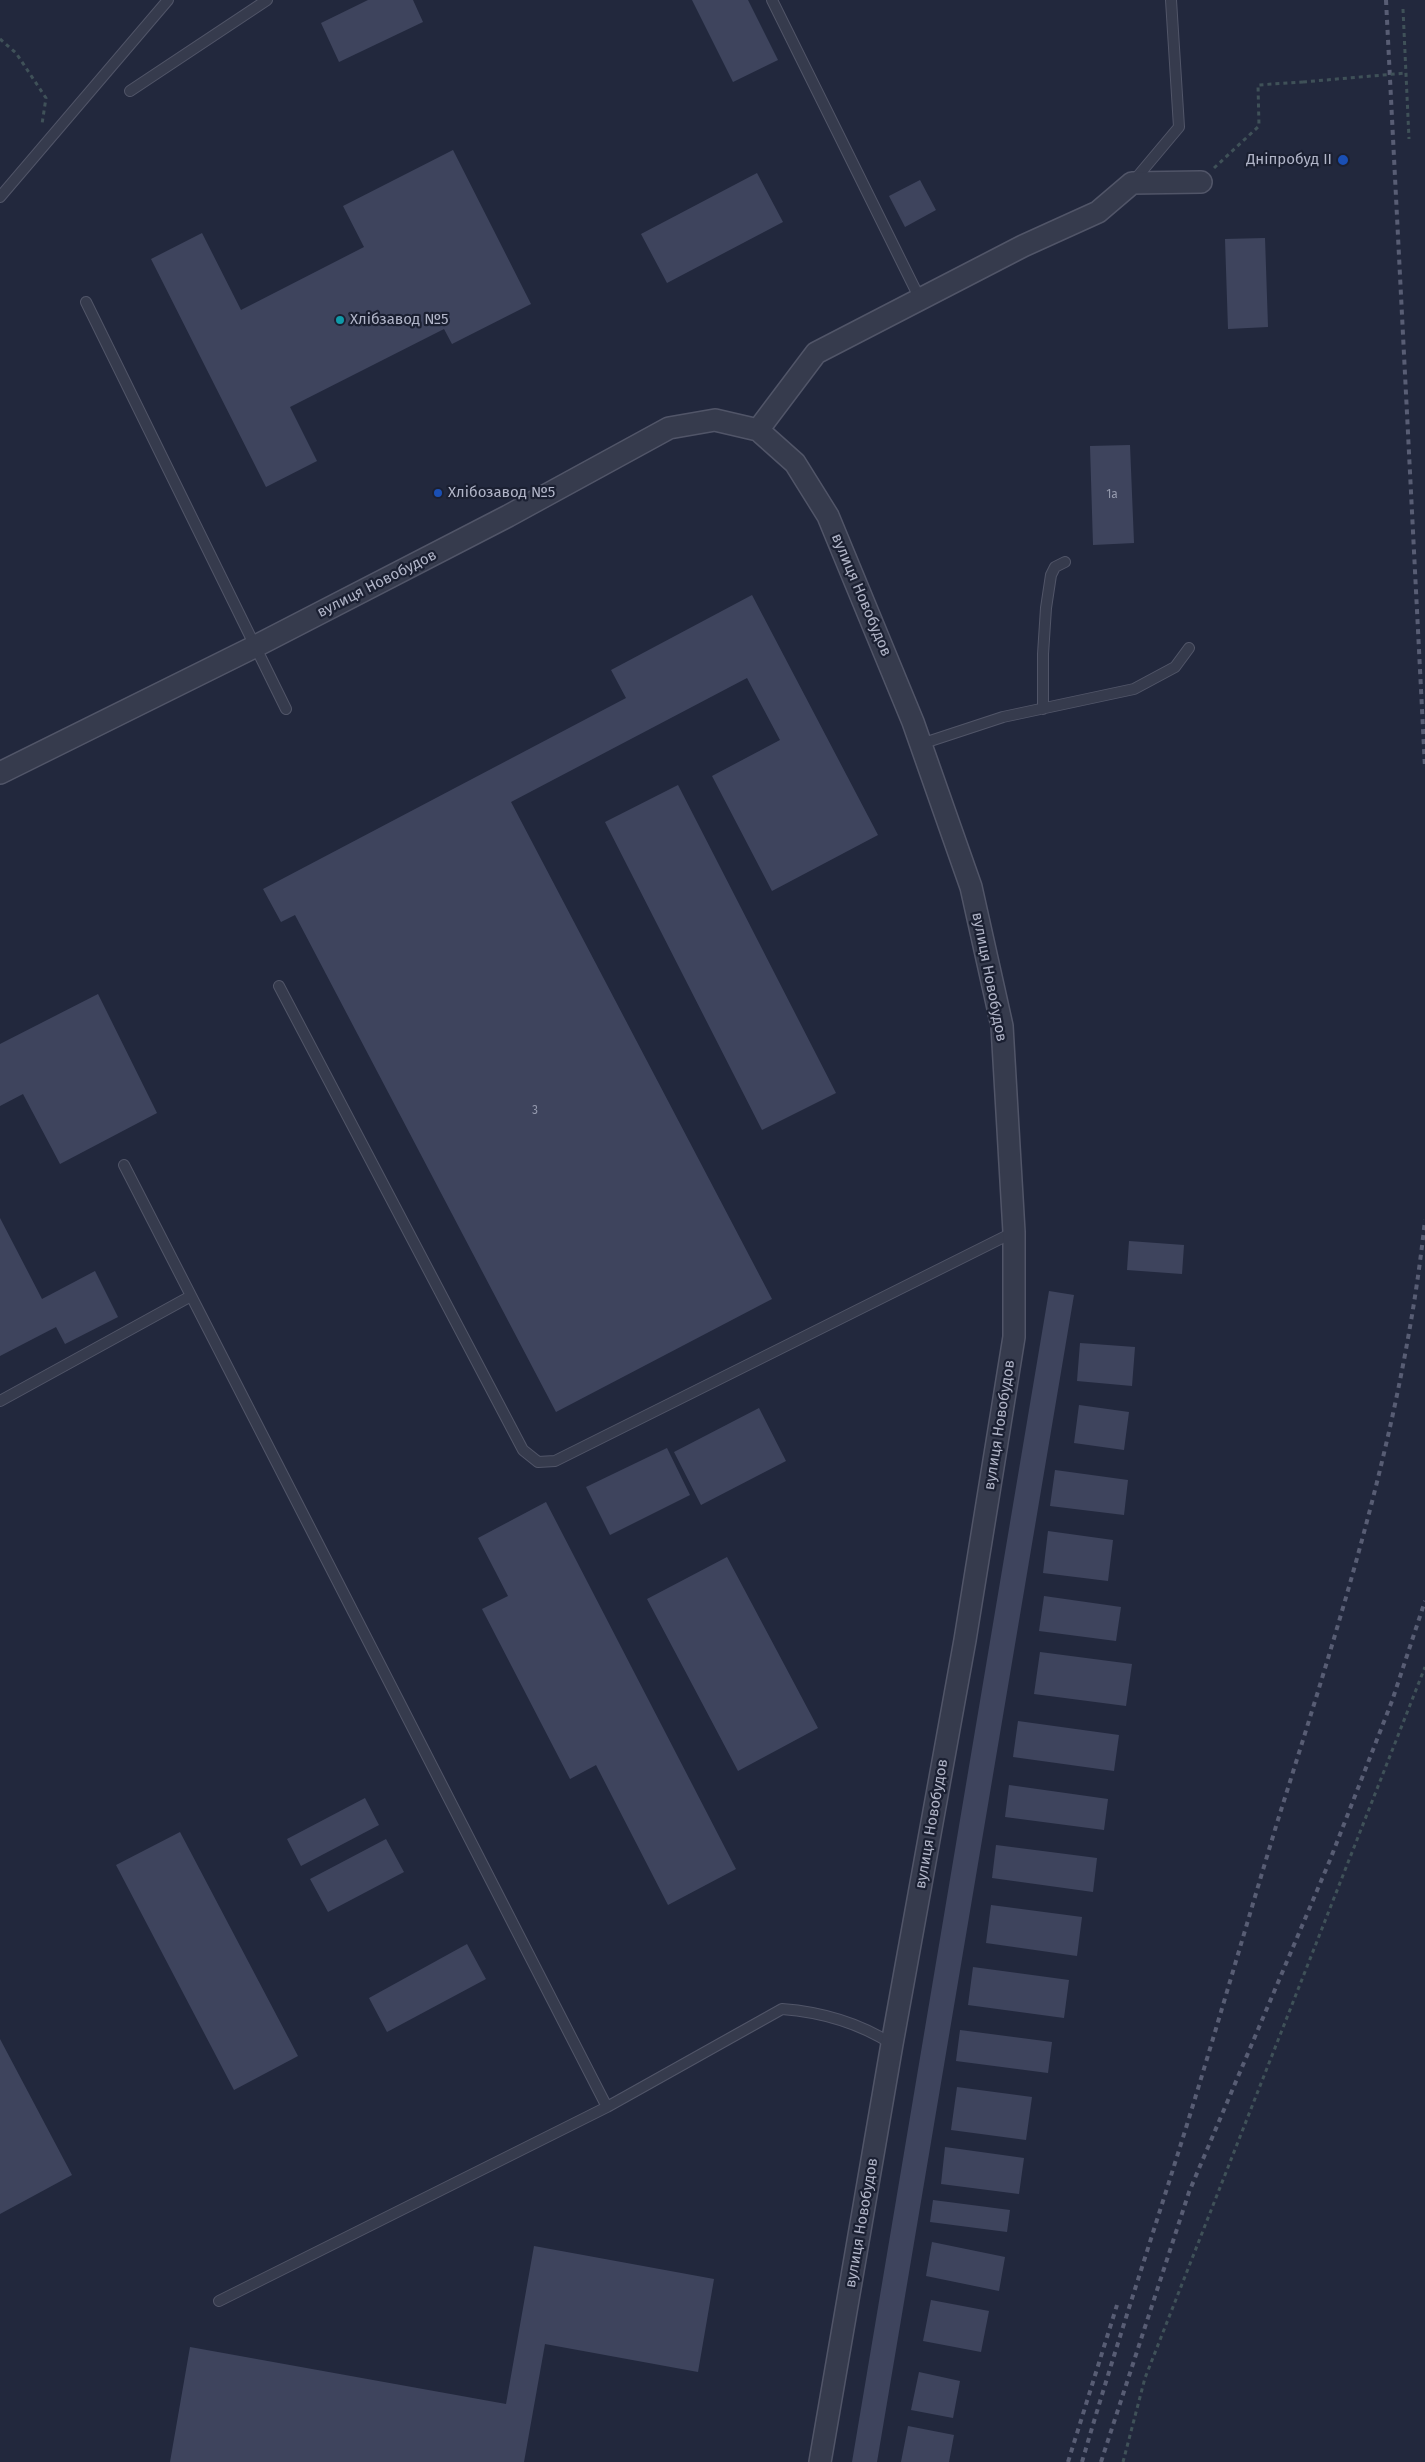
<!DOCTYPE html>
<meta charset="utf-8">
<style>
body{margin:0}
canvas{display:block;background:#22283d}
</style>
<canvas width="1425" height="2462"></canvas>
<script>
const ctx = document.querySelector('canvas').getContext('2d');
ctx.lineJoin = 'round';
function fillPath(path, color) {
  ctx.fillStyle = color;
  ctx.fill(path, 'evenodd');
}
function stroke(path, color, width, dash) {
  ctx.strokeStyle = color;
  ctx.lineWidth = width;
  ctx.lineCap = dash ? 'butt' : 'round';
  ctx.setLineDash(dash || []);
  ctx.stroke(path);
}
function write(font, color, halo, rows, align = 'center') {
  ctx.font = font + ' "Fira Sans",sans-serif';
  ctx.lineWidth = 4.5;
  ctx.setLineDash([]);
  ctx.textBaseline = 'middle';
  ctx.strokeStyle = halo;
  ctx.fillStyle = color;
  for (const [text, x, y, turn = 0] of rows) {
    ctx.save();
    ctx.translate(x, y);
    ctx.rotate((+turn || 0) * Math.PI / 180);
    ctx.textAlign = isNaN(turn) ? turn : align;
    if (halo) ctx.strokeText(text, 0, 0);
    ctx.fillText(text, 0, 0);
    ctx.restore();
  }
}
fillPath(new Path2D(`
 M368 0H413L423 22 339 62 321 23Z
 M692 0H748L778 60 733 82Z
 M453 150 531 304 452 344 444 329 290 407 317 461 266 487 151 259 202 233 241 310 364 247 343 206Z
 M757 173 783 222 667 283 641 234Z
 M920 180 936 210 905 227 889 196Z
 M1265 238 1268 327 1228 329 1225 239Z
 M1130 445 1134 543 1093 545 1090 446Z
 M752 595 878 835 772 891 712 776 780 740 747 678 511 802 772 1299 556 1412 295 915 281 922 263 889 626 698 611 670Z
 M678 785 836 1093 762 1130 605 822Z
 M98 994 157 1113 60 1164 23 1094 0 1106V1044Z
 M0 1218 42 1299 95 1271 118 1317 65 1344 56 1327 0 1356Z
 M1129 1241 1184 1245 1182 1274 1127 1270Z
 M1049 1291 1074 1295 877 2462H852Z
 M1080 1343 1135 1347 1132 1386 1077 1381Z
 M1079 1405 1129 1412 1124 1450 1074 1443Z
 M759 1408 786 1461 701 1505 674 1452Z
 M667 1448 690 1495 610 1535 586 1487Z
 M1055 1470 1128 1480 1124 1515 1050 1506Z
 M546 1502 736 1869 668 1905 596 1765 570 1779 482 1609 508 1596 478 1538Z
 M1048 1531 1113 1540 1108 1581 1043 1573Z
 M727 1557 818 1728 738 1771 647 1599Z
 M1044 1596 1121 1607 1116 1641 1039 1631Z
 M1040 1652 1132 1664 1126 1706 1034 1694Z
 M1018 1721 1119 1735 1114 1771 1013 1757Z
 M1009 1785 1108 1799 1104 1830 1005 1817Z
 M365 1798 379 1825 301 1866 287 1839Z
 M180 1832 298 2056 234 2090 116 1865Z
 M386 1839 404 1872 328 1912 310 1879Z
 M996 1845 1097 1858 1093 1892 992 1878Z
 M991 1905 1082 1917 1077 1956 986 1943Z
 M467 1944 486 1979 387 2032 369 1998Z
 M973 1967 1069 1980 1064 2018 968 2005Z
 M960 2030 1052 2042 1048 2073 956 2061Z
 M0 2039 72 2175 0 2214Z
 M957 2087 1032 2097 1026 2140 951 2130Z
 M945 2147 1024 2158 1019 2194 941 2184Z
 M933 2200 1010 2210 1007 2232 930 2222Z
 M932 2242 1005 2257 999 2291 926 2276Z
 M534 2246 714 2279 698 2372 545 2344 524 2462H170L190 2347 506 2404Z
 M931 2300 989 2311 981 2352 923 2341Z
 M919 2372 960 2381 953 2418 911 2410Z
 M908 2426 954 2435 949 2462H901Z`), '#3e445d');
const service = new Path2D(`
 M772 0 920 299
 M130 91 267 0
 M1132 183 1179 127 1171 0
 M0 197 168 0
 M86 302 286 709
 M1043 709V654L1046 608 1051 575 1055 567 1065 562
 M921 744 1003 717 1134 689 1175 667 1189 648
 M279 986 523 1450 538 1462 555 1461 1014 1232
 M124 1165 607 2107
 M0 1401 191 1296
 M219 2301 607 2107 782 2009C822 2012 859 2023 892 2044`);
const minor = new Path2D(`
 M758 430 816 353 1023 246 1098 212 1132 183 1201 182
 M0 773 256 646 508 516 669 428 715 420 758 430 795 463 828 516 913 722 971 887 1002 1026 1014 1232V1337L965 1640 892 2044 820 2462`);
stroke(service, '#515568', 12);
stroke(minor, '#515568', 24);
stroke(new Path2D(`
 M1403 9 1409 139
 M0 39 16 53 46 98 42 124
 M1214 168 1259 126 1258 85 1303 82
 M1123 2462 1145 2378 1425 1667`), '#3f5158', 3, [4, 4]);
stroke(service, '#363b4d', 10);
stroke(minor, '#363b4d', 21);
stroke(new Path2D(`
 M1386 0 1425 768
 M1068 2462 1117 2305
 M1082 2462C1120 2331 1164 2202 1203 2072 1228 1989 1252 1906 1277 1823 1339 1625 1403 1427 1425 1220
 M1101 2462 1189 2192 1330 1860 1392 1701 1425 1601`), '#585d74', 4, [5, 5]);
stroke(new Path2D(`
 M1303 82 1406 73`), '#3f5158', 3, [4, 4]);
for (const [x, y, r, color] of [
 [1343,160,6,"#1a4fb4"],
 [340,320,5,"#0f9aa8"],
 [438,493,5,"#1a4fb4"]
]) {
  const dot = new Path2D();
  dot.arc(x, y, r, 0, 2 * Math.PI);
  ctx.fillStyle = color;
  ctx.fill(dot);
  stroke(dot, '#1b2032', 2);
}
write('12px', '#9499ad', null, [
 ["1а",1112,495],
 ["3",535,1111]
]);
write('15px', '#b1b5c8', '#1b2032', [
 ["Дніпробуд ІІ",1332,160,"right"],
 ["Хлібзавод №5",350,320],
 ["Хлібозавод №5",448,493]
], 'left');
write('15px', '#b1b5c8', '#1b2032', [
 ["вулиця Новобудов",377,584,-27],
 ["вулиця Новобудов",861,595,67],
 ["вулиця Новобудов",989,977,79],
 ["вулиця Новобудов",1000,1425,-81],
 ["вулиця Новобудов",932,1824,-80],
 ["вулиця Новобудов",862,2223,-80]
]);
</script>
